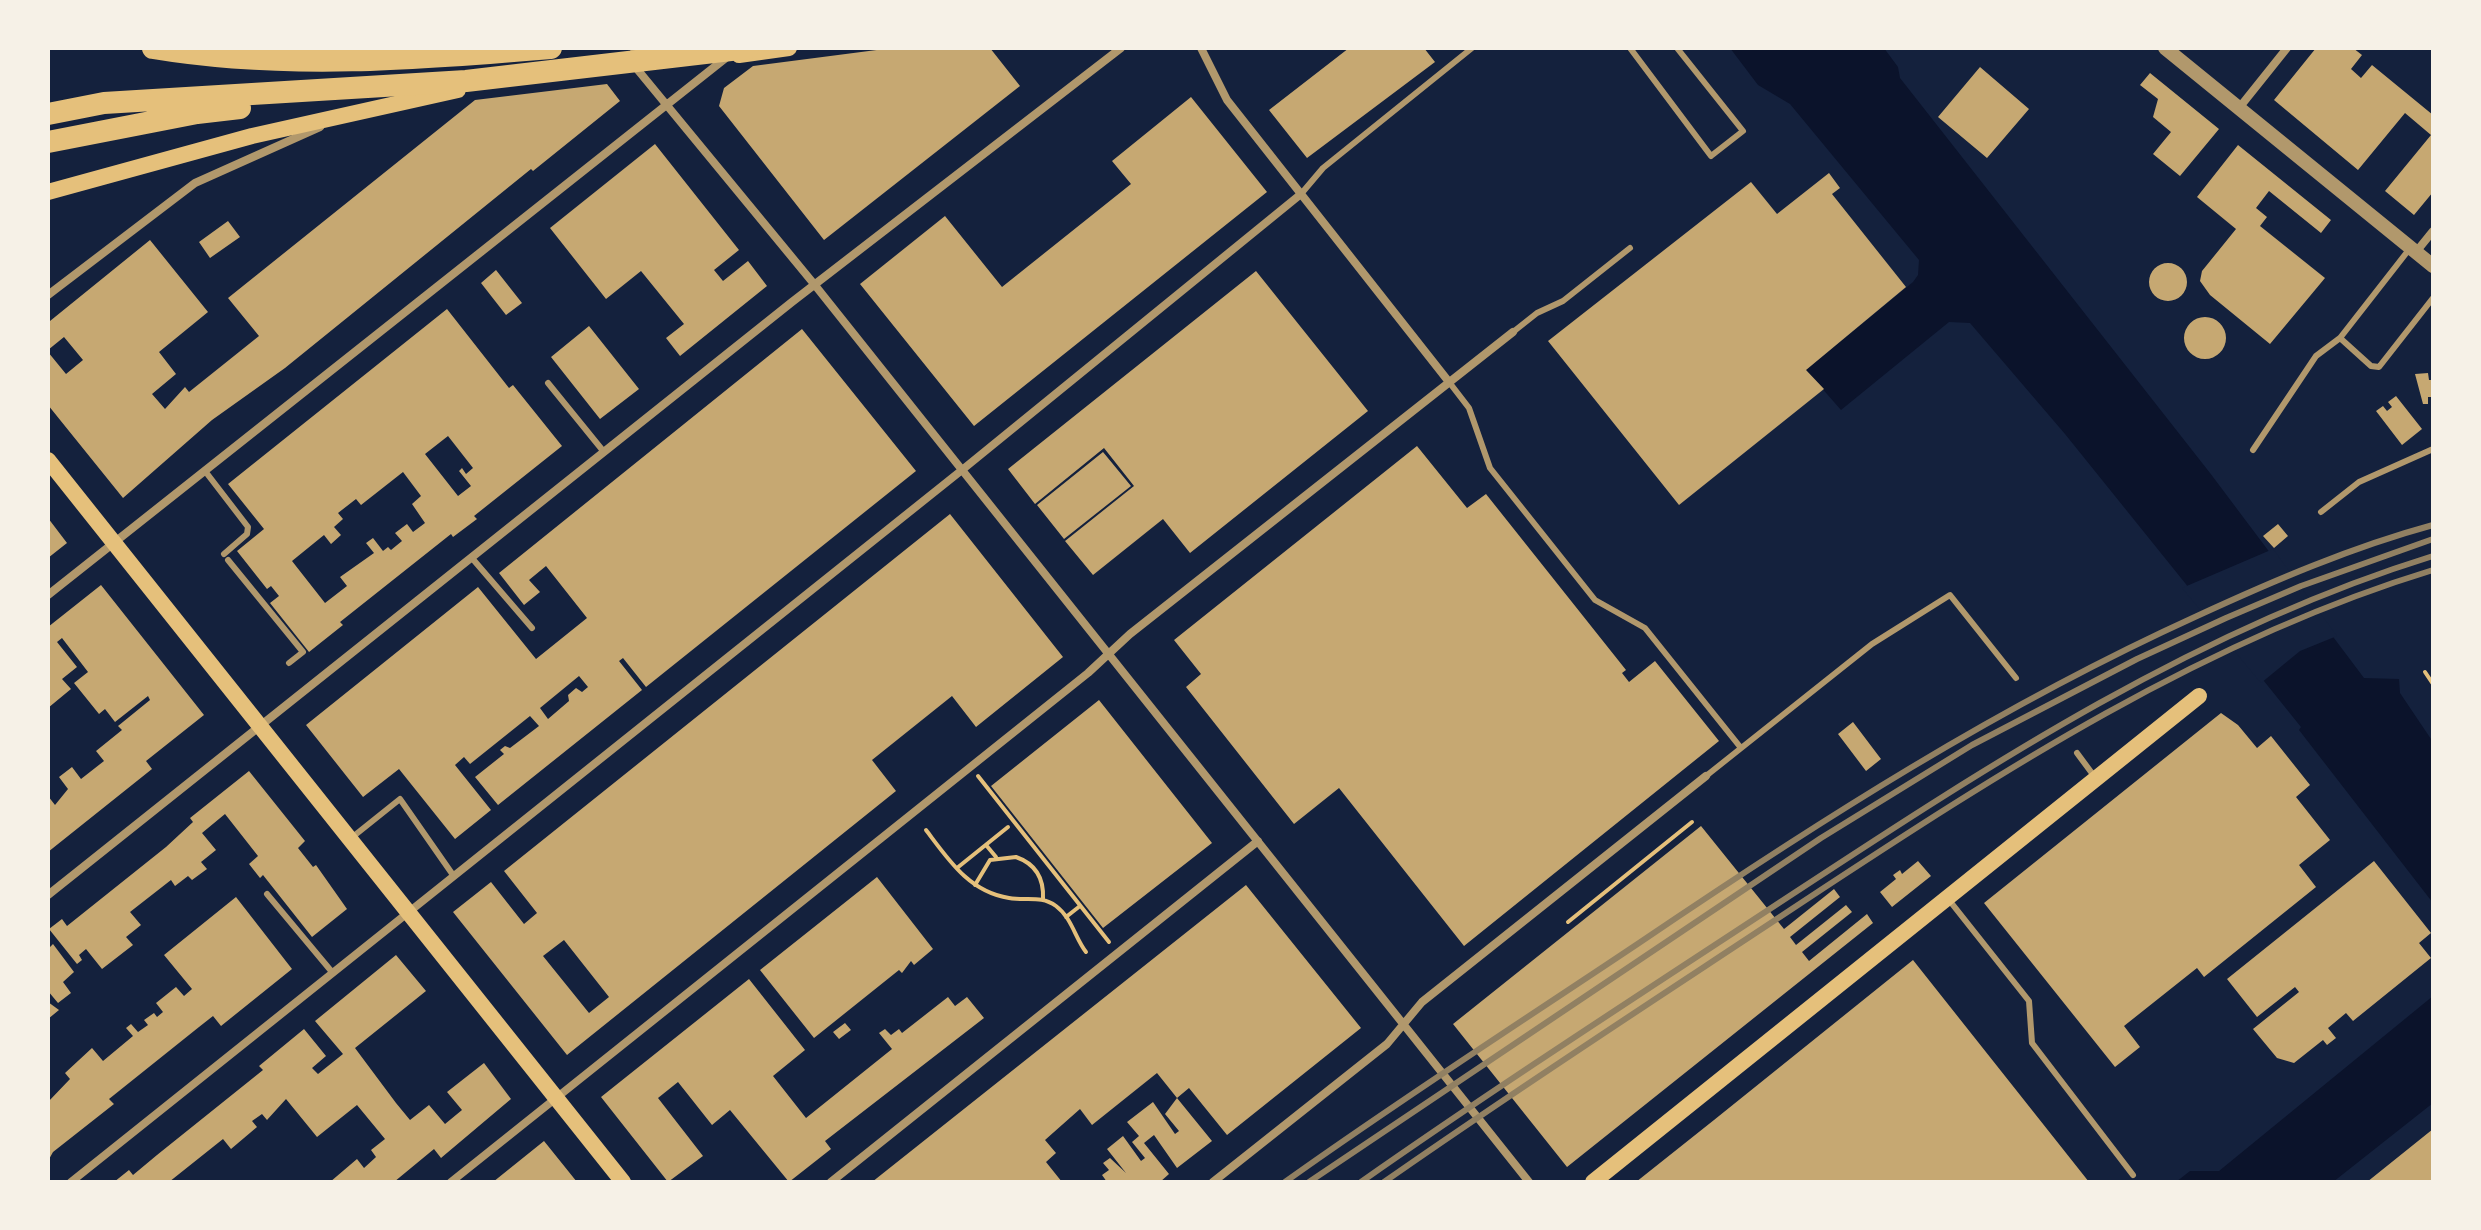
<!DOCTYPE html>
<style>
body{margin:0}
#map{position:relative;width:2481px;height:1230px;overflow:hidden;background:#14213d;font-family:"Fira Sans Condensed",sans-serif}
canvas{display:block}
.frame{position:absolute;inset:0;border:50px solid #f6f1e7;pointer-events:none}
</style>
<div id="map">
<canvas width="2481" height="1230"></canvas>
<div class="frame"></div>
</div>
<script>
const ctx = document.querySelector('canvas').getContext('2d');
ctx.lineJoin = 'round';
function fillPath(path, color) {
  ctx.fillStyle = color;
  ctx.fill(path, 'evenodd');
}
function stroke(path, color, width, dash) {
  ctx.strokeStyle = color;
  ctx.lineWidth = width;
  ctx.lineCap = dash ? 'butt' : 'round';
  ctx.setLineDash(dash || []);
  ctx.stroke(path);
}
fillPath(new Path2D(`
 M1730 48H1884L1898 67 1900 78 2210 473 2364 678 2399 679 2400 693 2433 742V903L2299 730 2301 727 2065 434 1970 323 1949 322 1841 410 1806 370 1913 282 1918 275 1919 260 1790 104 1758 85Z
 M2433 996V1103L2333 1182H2176L2190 1171H2219Z`), '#0b132b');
fillPath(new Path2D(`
 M2273 549 2337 636 2300 651 2261 683 2182 588Z`), '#14213d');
fillPath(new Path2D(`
 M892 48H990L1020 86 824 240 719 106 724 88 753 66Z
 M1349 48H1424L1435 62 1307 158 1269 110Z
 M2316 48H2353L2362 55 2351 69 2361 78 2372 65 2433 115V192L2414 215 2385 191 2431 135 2405 113 2358 170 2274 100Z
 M1980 67 2029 109 1987 158 1938 117Z
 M2150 73 2219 129 2180 176 2153 154 2171 132 2153 117 2158 99 2140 85Z
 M607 84 620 101 533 171 531 169 285 368 212 420 123 498 48 405V352L66 374 83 360 64 337 48 350V318L50 321 150 240 208 312 159 352 176 374 152 394 165 409 185 387 189 392 259 336 228 298 475 100Z
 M1191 97 1267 192 974 426 860 284 945 216 1002 287 1131 184 1112 161Z
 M655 144 739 250 714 270 723 281 748 261 767 286 680 356 666 338 684 324 641 271 606 299 550 228Z
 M2238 145 2331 220 2321 233 2269 191 2256 208 2267 217 2260 226 2325 278 2270 344 2210 295 2200 281 2202 271 2236 229 2197 197Z
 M1829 173 1840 188 1832 194 1906 287 1806 370 1824 389 1679 505 1548 341 1751 182 1777 214Z
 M228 221 240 237 210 258 199 242Z
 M2149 282a19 19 0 1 1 38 0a19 19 0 1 1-38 0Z
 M496 270 522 303 506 315 481 283Z
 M1256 271 1368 411 1190 553 1163 519 1093 575 1065 541 1134 486 1104 448 1035 504 1008 469Z
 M447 309 509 388 513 385 562 446 474 516 477 519 453 537 451 534 340 622 343 625 309 652 270 603 279 596 271 586 267 589 237 551 264 529 228 484ZM448 436 473 468 466 474 462 468 459 471 471 486 458 496 425 454ZM403 472 421 496 412 504 425 523 413 532 407 524 395 533 402 541 391 550 388 547 383 551 373 538 366 543 374 553 340 577 347 586 325 603 292 561 324 535 331 544 341 535 334 527 343 519 338 513 356 499 361 505Z
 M2184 338a21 21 0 1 1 42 0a21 21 0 1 1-42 0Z
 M589 326 639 389 600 419 551 357Z
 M802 329 916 471 646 687 623 658 619 661 642 690 498 805 475 777 504 754 500 750 505 746 510 748 539 726 530 716 470 764 464 757 455 765 491 810 455 839 399 769 363 797 306 725 478 587 536 659 587 618 546 566 529 580 540 592 524 605 499 573ZM579 676 588 687 582 692 576 688 568 695 569 701 548 719 540 708Z
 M2428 373 2429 380H2433V397H2428V404H2423L2415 374Z
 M2396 396 2422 429 2402 445 2376 411 2383 406 2387 411 2392 407 2388 402Z
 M1417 446 1467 508 1486 494 1626 670 1622 673 1629 682 1655 661 1719 741 1464 946 1339 788 1294 824 1186 687 1201 674 1174 640Z
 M1103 452 1131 486 1064 539 1037 505Z
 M950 514 1063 657 976 727 952 696 872 760 896 791 567 1055 453 912 491 882 524 924 537 913 504 871ZM564 940 609 997 589 1013 543 956Z
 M48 518 67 543 48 558Z
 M2278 524 2288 536 2274 548 2263 536Z
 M101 585 204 715 146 761 152 769 48 852V796L55 805 68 789 59 777 72 767 81 779 104 761 96 751 122 730 118 726 150 700 148 696 115 722 105 709 99 714 74 683 88 672 62 638 57 642 77 667 62 679 71 689 48 708V627Z
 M1099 700 1212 843 1103 928 991 786Z
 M2221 713 2238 725 2257 748 2271 736 2310 785 2296 797 2330 840 2299 865 2316 887 2204 977 2197 968 2124 1026 2140 1047 2115 1067 1984 903Z
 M1853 722 1881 759 1866 771 1838 734Z
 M249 771 305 841 298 848 313 867 316 865 347 909 312 937 263 875 260 878 249 864 258 856 225 814 202 833 216 850 201 862 207 869 192 880 188 876 175 886 171 880 130 912 141 925 126 937 133 945 102 969 86 949 79 955 82 960 77 964 49 929 62 919 67 926 166 847 193 822 190 818Z
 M1701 826 1784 929 1834 889 1840 897 1790 937 1796 945 1846 905 1852 912 1802 952 1809 961 1867 914 1873 923 1567 1167 1453 1024Z
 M1918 861 1931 876 1892 907 1880 892 1896 879 1893 875 1900 870 1902 874Z
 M2374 861 2431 933 2419 943 2431 958 2353 1021 2346 1013 2328 1028 2336 1038 2327 1045 2323 1040 2294 1063 2277 1058 2253 1029 2299 992 2295 987 2257 1017 2227 979Z
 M877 877 933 949 914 965 911 961 902 973 899 970 814 1038 760 970Z
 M1246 885 1361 1028 1227 1135 1189 1088 1177 1098 1157 1073 1092 1125 1080 1109 1045 1140 1056 1153 1046 1162 1062 1182H872Z
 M236 897 292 969 221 1026 213 1016 199 1027 109 1099 114 1104 53 1152 48 1161V1102L70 1079 65 1073 92 1048 103 1061 133 1036 126 1028 131 1024 138 1032 148 1025 144 1020 154 1013 157 1017 163 1012 156 1003 176 987 184 996 192 989 164 955Z
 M53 944 74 972 63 982 71 993 58 1003 48 991V949Z
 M396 955 426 991 355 1048 396 1103 410 1120 429 1105 445 1124 462 1110 447 1092 484 1063 511 1099 441 1158 434 1149 394 1182H330L357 1159 364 1168 376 1157 371 1150 385 1139 357 1105 317 1137 286 1099 267 1120 262 1114 252 1121 257 1127 231 1149 223 1139 169 1182H114L129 1170 133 1175 157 1155 263 1070 259 1066 304 1029 326 1056 312 1068 318 1074 343 1054 315 1021Z
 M1913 960 2089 1182H1636L1714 1120Z
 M749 979 805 1050 773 1076 806 1118 892 1049 879 1033 885 1029 891 1035 899 1029 902 1033 948 997 955 1006 967 997 984 1018 825 1141 831 1149 789 1182 730 1110 712 1125 678 1082 658 1098 703 1156 668 1182 601 1097Z
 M48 1002 59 1010 48 1019Z
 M845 1023 851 1030 839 1039 833 1032Z
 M1177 1098 1212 1141 1177 1168 1154 1135 1144 1143 1169 1174 1160 1182H1107L1102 1175 1109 1170 1103 1163 1110 1158 1126 1173 1107 1149 1123 1136 1141 1161 1145 1158 1132 1142 1139 1136 1127 1122 1153 1102 1175 1134 1179 1131 1165 1114Z
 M2433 1129V1182H2367Z
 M544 1141 577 1182H493Z`), '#c6a872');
stroke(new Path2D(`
 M2425 672 2433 684
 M978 776 1109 942
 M926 830C948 859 969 892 1009 898 1027 901 1041 895 1056 906 1072 918 1075 938 1086 952
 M986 845 996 857
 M957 868 1008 827
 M975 885 990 860 1016 857C1036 864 1044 879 1043 899
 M1066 917 1080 906
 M1568 922 1692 822`), '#e5c07b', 4);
stroke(new Path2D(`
 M1630 48 1711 156 1743 131 1677 48
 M1301 194 1323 168 1472 48
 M1513 332 1537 313 1563 301 1630 248
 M2340 338 2371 366 2379 367 2433 298
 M1449 382 1469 408 1490 468 1595 600 1645 628 1741 748
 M548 383 604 452
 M2253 450 2316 356 2340 338 2411 247
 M205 471 248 527 247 534 224 554
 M2321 512 2359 482 2433 449
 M471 557 532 628
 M228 560 303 652 289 663
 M2077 753 2094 776
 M1706 776 1872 644 1950 595 2016 678
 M350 839 400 799 453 875
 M267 894 332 972
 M1949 900 2029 1001 2032 1043 2133 1175`), '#b1986c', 6);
stroke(new Path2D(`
 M634 48 637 69 814 284 1529 1182
 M1201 48 1227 100 1449 382
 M2239 108 2287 48
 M2416 252 2433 231
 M48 295 195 183 320 127
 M48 595 727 57
 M48 895 792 302 1121 48
 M71 1182 962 470 1301 194
 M451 1182 1088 673 1130 634 1513 332
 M831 1182 1258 841
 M1213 1182 1387 1044 1422 1002 1706 776`), '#b1986c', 8);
stroke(new Path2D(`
 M2165 48 2433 266`), '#b1986c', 14);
stroke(new Path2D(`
 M739 55 789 48
 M48 192 252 136 458 90
 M48 460 623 1182
 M1593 1182 2199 696`), '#e5c07b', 16);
stroke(new Path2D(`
 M153 48C284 70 420 59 551 48
 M48 114 104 103 466 81 748 48
 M48 142 197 113 240 108`), '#e5c07b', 22);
stroke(new Path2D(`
 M1285 1182C1401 1099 1521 1022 1639 943 1819 821 1999 706 2197 616 2273 581 2352 547 2433 525
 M1309 1182 1821 838 1972 745 2137 659 2226 618 2301 586 2433 539
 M1361 1182C1501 1084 1645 991 1788 897 1992 763 2197 629 2433 556
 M1384 1182C1521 1086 1662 995 1801 903 2000 772 2203 640 2433 570`), '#918062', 6);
</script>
